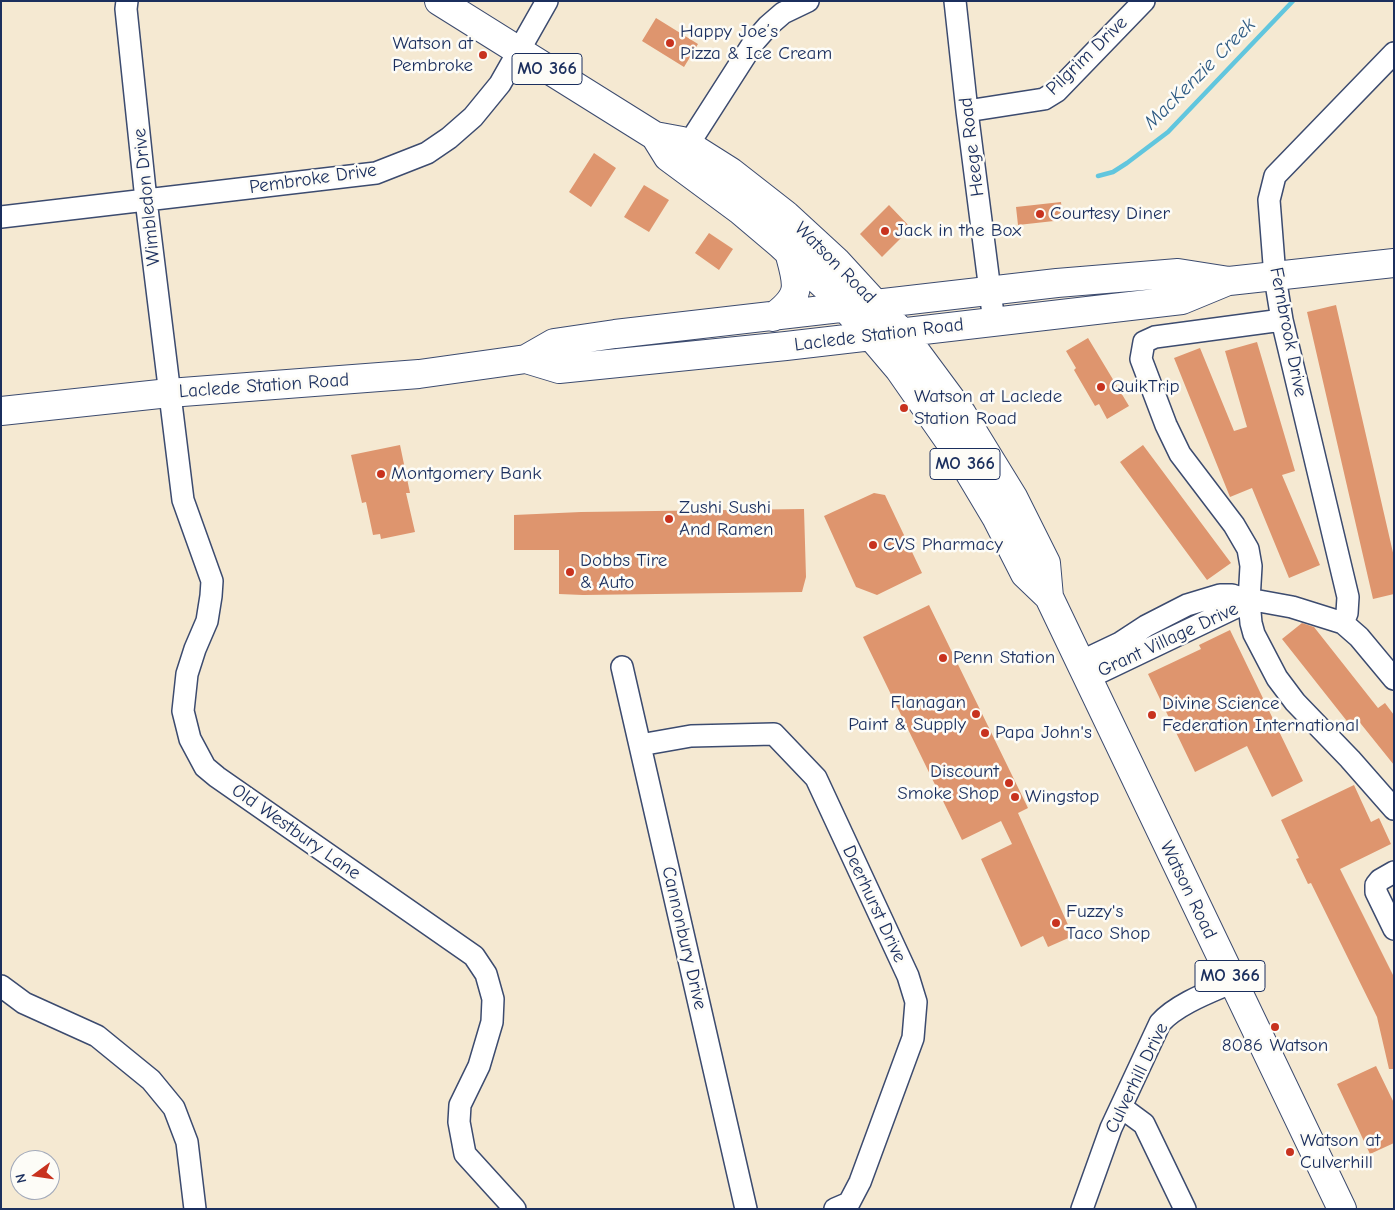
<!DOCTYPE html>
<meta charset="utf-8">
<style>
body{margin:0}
#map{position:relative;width:1395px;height:1210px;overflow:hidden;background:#f5e9d2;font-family:"Comic Neue",sans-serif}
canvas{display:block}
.frame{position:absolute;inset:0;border:2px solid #1b2f5e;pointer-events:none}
.north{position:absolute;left:10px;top:1150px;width:50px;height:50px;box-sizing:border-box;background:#fdfcf7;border:1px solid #a3aaba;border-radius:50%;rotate:256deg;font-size:14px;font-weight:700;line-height:20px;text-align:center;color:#1b2f5e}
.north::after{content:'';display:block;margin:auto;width:18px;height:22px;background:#c8321e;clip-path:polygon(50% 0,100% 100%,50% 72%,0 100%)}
</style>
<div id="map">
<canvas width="1395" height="1210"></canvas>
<div class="frame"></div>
<div class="north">N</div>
</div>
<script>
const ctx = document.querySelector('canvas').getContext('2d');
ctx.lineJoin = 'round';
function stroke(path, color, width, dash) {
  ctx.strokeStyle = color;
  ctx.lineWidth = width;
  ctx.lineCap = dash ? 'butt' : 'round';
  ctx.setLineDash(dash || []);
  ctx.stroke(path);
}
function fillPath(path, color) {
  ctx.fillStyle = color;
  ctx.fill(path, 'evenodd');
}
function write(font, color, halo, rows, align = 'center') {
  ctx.font = font + ' "Comic Neue",sans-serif';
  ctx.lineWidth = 5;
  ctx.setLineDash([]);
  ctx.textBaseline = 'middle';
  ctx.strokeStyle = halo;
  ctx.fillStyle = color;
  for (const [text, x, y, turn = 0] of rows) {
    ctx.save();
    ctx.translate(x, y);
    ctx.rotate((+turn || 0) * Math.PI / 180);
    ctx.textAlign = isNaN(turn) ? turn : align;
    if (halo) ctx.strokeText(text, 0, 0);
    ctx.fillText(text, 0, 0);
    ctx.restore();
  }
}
stroke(new Path2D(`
 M1098 176 1113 172 1127 163 1168 132 1293 1`), '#61c6de', 4.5);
fillPath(new Path2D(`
 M656 18 698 44 684 67 642 41Z
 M594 153 616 168 591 207 569 192Z
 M644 185 669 200 649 232 624 217Z
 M1061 202 1063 220 1018 225 1016 207Z
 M889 205 911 228 882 257 860 234Z
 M709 233 733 249 719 270 695 253Z
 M1336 305 1394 557V594L1373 599 1307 312Z
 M1088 338 1129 406 1107 419 1099 404 1095 406 1074 370 1076 368 1066 351Z
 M1257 342 1295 471 1282 475 1320 565 1289 578 1252 488 1230 497 1174 358 1200 348 1234 431 1247 427 1225 351Z
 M400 445 410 493H406L415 532 381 539 380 534 373 535 366 502 362 503 351 455Z
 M1143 445 1231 563 1207 580 1120 462Z
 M874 493 885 495 922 573 877 595 856 587 824 516Z
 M804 509 806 577 802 592 583 595 559 594V550H514V515L581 512Z
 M929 605 1028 808 1018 813 1073 936 1048 947 1043 936 1021 947 981 859 1012 844 1001 821 962 840 863 637Z
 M1302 623 1314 627 1378 708 1385 703 1394 715V765L1357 719 1350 725 1282 639Z
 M1230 630 1303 781 1272 797 1247 746 1195 772 1148 674 1201 649 1199 645Z
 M1354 785 1371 822 1379 818 1391 844 1340 869 1394 977V1069H1389L1377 1017 1311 883 1308 884 1296 859 1299 858 1281 820Z
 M1376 1066 1394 1103V1143L1370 1154 1337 1084Z`), '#de956e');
const minor = new Path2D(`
 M127 1 126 9 146 200 183 500 212 581 211 596 207 621 195 649 187 674 183 711 190 739 205 767 217 777 474 956 486 974 493 999 492 1022 479 1066 460 1105 459 1122 465 1154 515 1209
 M955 1 967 111 994 322
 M967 111 1044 99 1057 91 1144 1
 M688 145 754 42 768 26 783 13 808 1
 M1 217 376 173 427 153 449 138 473 117 500 84 547 1
 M1282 320 1155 337 1144 342 1141 359 1166 425 1180 454 1234 525 1248 549 1251 566 1249 601 1251 623 1254 634 1277 678 1295 702 1350 759 1394 809
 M1343 623 1347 613 1348 597 1282 320 1275 277 1269 200 1275 176 1394 53
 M1080 662 1120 643 1146 626 1187 605 1220 595H1232L1249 601H1259L1292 607 1343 623 1359 637 1394 679
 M622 667 746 1209
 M1088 678 1249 601
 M640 745 691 736 774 734 816 778 908 976 916 1002 913 1038 860 1182 849 1203 835 1209
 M1394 872 1380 880 1376 885V892L1394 929
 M1 986 24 1003 97 1036 151 1080 174 1108 187 1142 195 1209
 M1121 1107 1144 1124 1185 1209
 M1082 1209 1111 1128 1160 1023C1177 1004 1210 992 1233 982`);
const major = new Path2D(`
 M439 1 655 136 682 141 731 172 786 215 836 261 902 333 962 414 1013 497 1046 563 1049 597
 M655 136 668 157 741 211 780 244 826 287 871 336 899 369 959 455 996 517 1025 574 1049 597 1342 1209
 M773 317C803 295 798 285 789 252
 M526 359 559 369 786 346 1182 300 1228 281
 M1 411 169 393 419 374 526 359 554 343 615 334 1057 283 1178 273 1229 281 1394 263`);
stroke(minor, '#3c4b6f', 24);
stroke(major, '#3c4b6f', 30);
stroke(minor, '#fff', 21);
stroke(major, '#fff', 28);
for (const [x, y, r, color] of [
 [670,43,5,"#c8321e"],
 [483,55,5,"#c8321e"],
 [1040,214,5,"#c8321e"],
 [885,231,5,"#c8321e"],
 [1101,387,5,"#c8321e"],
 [904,408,5,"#c8321e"],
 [381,474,5,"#c8321e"],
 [669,519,5,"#c8321e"],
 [873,545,5,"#c8321e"],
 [570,572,5,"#c8321e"],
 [943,658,5,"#c8321e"],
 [976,714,5,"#c8321e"],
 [1152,715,5,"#c8321e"],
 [985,733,5,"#c8321e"],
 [1009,783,5,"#c8321e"],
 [1015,797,5,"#c8321e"],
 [1056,923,5,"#c8321e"],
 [1275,1027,5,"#c8321e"],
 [1290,1152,5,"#c8321e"]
]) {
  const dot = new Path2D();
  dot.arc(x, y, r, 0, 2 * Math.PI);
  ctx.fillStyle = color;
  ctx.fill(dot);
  stroke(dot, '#fdfcf7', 2);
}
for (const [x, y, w] of [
 [547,69,70],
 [965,464,70],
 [1230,976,70]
]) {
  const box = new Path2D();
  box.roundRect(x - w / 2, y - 15.5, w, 31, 4);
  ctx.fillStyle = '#fdfcf7';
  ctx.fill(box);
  stroke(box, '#1b2f5e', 1);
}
write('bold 18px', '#1b2f5e', null, [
 ["MO 366",547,69],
 ["MO 366",965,464],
 ["MO 366",1230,976]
]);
write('19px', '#1b2f5e', '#fdfcf7', [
 ["Happy Joe’s",680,32],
 ["Pizza & Ice Cream",680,54],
 ["Watson at",473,44,"right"],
 ["Pembroke",473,66,"right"],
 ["Courtesy Diner",1050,214],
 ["Jack in the Box",895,231],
 ["QuikTrip",1111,387],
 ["Watson at Laclede",914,397],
 ["Station Road",914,419],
 ["Montgomery Bank",391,474],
 ["Zushi Sushi",679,508],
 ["And Ramen",679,530],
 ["CVS Pharmacy",883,545],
 ["Dobbs Tire",580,561],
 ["& Auto",580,583],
 ["Penn Station",953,658],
 ["Flanagan",966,703,"right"],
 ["Paint & Supply",966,725,"right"],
 ["Divine Science",1162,704],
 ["Federation International",1162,726],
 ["Papa John's",995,733],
 ["Discount",999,772,"right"],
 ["Smoke Shop",999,794,"right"],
 ["Wingstop",1025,797],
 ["Fuzzy's",1066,912],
 ["Taco Shop",1066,934],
 ["8086 Watson",1275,1046,"center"],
 ["Watson at",1300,1141],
 ["Culverhill",1300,1163]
], 'left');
write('19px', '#1b2f5e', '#fdfcf7', [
 ["Pilgrim Drive",1087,56,-44],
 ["Heege Road",972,147,-97],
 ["Pembroke Drive",313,179,-8],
 ["Wimbledon Drive",147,197,-96],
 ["Watson Road",835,263,45],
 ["Fernbrook Drive",1288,332,79],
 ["Laclede Station Road",879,335,-7],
 ["Laclede Station Road",264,386,-4],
 ["Grant Village Drive",1168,640,-25],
 ["Old Westbury Lane",296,832,35],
 ["Watson Road",1188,890,64],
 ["Deerhurst Drive",874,904,65],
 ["Cannonbury Drive",684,938,77],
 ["Culverhill Drive",1137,1078,-64]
]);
write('italic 20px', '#305c84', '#fdfcf7', [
 ["MacKenzie Creek",1200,74,-45]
]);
</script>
